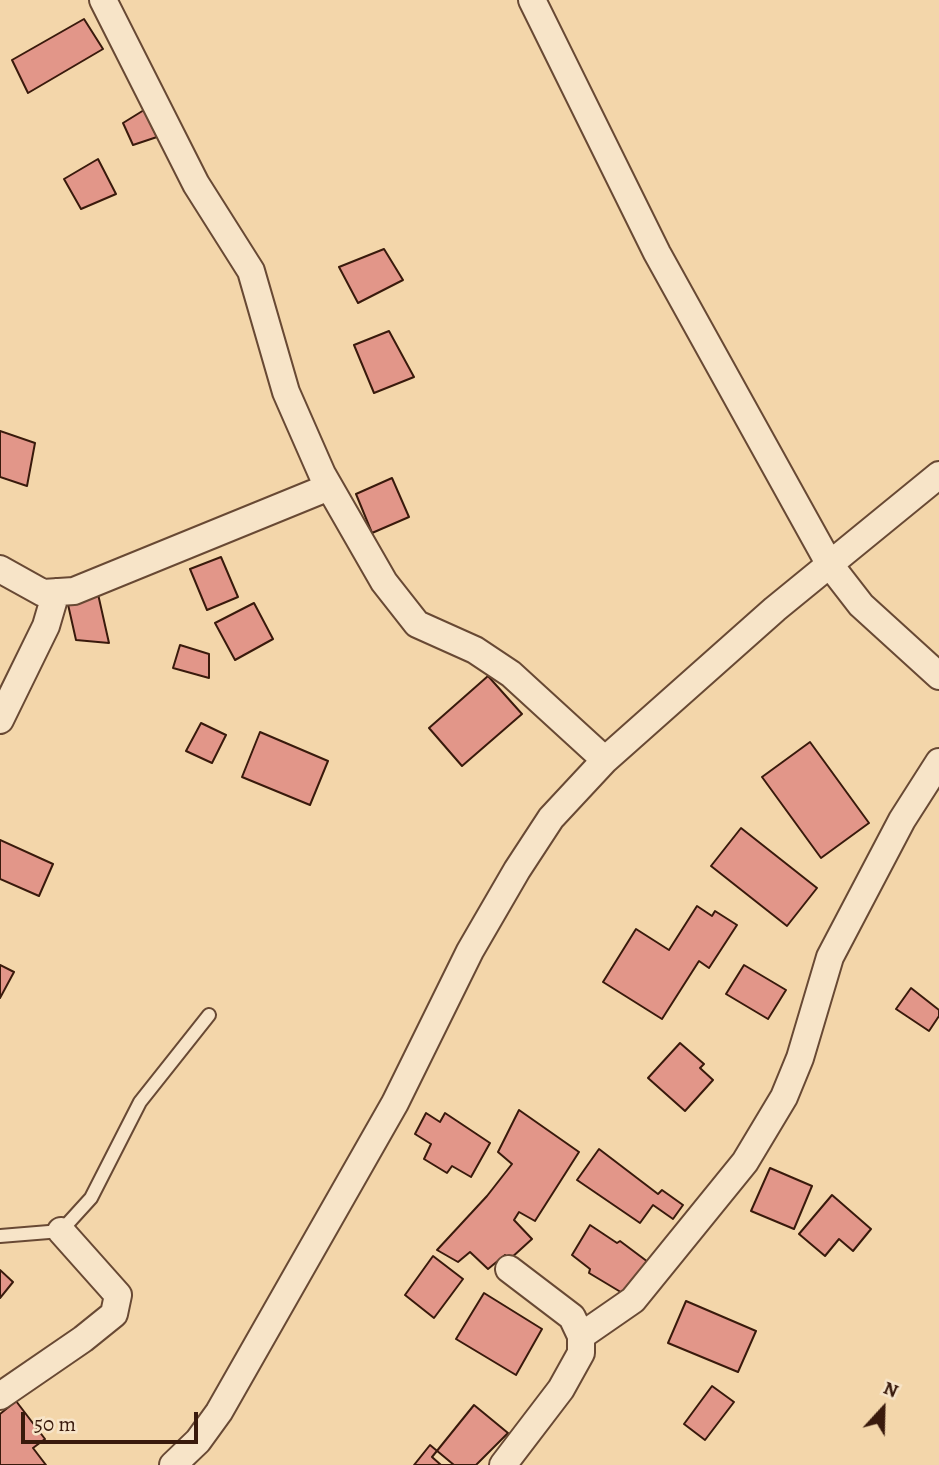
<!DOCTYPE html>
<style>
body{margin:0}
#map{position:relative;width:939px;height:1465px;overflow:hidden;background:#f3d6aa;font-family:Alegreya,serif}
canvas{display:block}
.north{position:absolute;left:848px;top:1374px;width:70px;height:70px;-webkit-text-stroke:5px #f7e4c8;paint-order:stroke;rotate:22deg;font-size:19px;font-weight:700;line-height:28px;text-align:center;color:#391a0c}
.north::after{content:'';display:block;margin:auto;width:24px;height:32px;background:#391a0c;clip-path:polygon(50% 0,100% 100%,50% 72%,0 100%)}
.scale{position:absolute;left:21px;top:1412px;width:177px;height:32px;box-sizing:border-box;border:4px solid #391a0c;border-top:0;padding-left:9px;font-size:21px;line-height:24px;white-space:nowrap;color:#391a0c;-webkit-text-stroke:5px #f7e4c8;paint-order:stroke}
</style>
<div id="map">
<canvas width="939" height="1465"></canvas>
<div class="north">N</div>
<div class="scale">50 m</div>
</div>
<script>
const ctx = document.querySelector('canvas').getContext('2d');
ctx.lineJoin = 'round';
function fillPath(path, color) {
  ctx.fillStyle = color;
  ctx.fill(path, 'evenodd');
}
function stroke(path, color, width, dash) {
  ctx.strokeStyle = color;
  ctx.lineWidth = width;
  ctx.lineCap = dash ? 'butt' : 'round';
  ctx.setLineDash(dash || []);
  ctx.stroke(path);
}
const building = new Path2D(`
 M84 19 103 49 28 93 12 60Z
 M144 110 157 137 133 145 123 123Z
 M98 159 116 194 81 209 64 179Z
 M384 249 403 280 358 303 339 267Z
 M389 331 414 377 374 393 354 345Z
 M0 431 35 443 27 486 0 477Z
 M392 478 409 517 372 533 356 494Z
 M221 557 238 597 207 610 190 569Z
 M98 594 109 643 76 640 67 600Z
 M254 603 273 639 235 660 215 623Z
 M180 645 209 654V678L173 668Z
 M488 676 522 714 462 766 429 728Z
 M201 723 226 735 212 763 186 751Z
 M260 732 328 761 310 805 242 777Z
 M810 742 869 823 821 858 762 777Z
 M741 828 817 888 787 926 711 866Z
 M0 840 53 864 39 896 0 879Z
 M697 906 712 916 715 911 737 925 709 968 699 961 662 1019 603 982 636 929 669 950Z
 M0 965 14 972 0 998Z
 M744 965 786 990 768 1019 726 994Z
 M911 988 939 1010V1016L929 1031 896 1009Z
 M680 1043 704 1064 700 1068 713 1080 685 1111 648 1078Z
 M519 1110 579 1152 535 1221 519 1212 514 1220 532 1239 510 1259 505 1255 488 1269 470 1252 458 1262 437 1250 487 1196 512 1164 498 1152Z
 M426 1113 440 1122 445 1113 490 1143 471 1177 452 1166 447 1173 424 1159 431 1144 415 1134Z
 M599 1149 658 1194 662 1190 683 1205 673 1219 653 1205 640 1223 577 1180Z
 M770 1168 812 1186 794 1229 751 1211Z
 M832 1195 871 1229 853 1251 839 1239 825 1256 799 1234Z
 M590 1225 617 1243 620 1241 648 1262 624 1294 589 1273 590 1269 572 1255Z
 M433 1256 463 1279 434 1318 405 1295Z
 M0 1270 13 1282 0 1298Z
 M484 1293 542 1329 516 1375 456 1339Z
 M686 1301 756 1331 738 1372 668 1343Z
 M712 1386 734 1402 705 1440 684 1424Z
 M16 1401 45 1439 33 1448 46 1465H0V1414Z
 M474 1405 508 1433 476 1465H441L432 1457Z
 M430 1445 454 1465H414Z`);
fillPath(building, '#e29689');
stroke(building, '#391a0c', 2);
const service = new Path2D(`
 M0 1236 61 1231 91 1198 140 1102 209 1015`);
const minor = new Path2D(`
 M103 0 196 184 251 271 286 392 322 474 384 582 417 624 475 650 511 674 605 760
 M532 0 657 253 830 565 861 605 939 676
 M0 569 43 593 74 591 329 487
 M0 720 46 626 56 592
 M581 1336 633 1300 745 1162 784 1097 800 1058 830 957 902 820 939 762
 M0 1396 83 1339 114 1314 118 1295 61 1231
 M173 1465 198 1441 219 1412 395 1103 470 951 517 870 551 818 605 760 775 609 939 475
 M503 1465 561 1389 581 1353V1336L572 1317 509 1269`);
stroke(service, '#684934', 16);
stroke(minor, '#684934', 30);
stroke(service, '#f7e4c8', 12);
stroke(minor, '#f7e4c8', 26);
</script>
